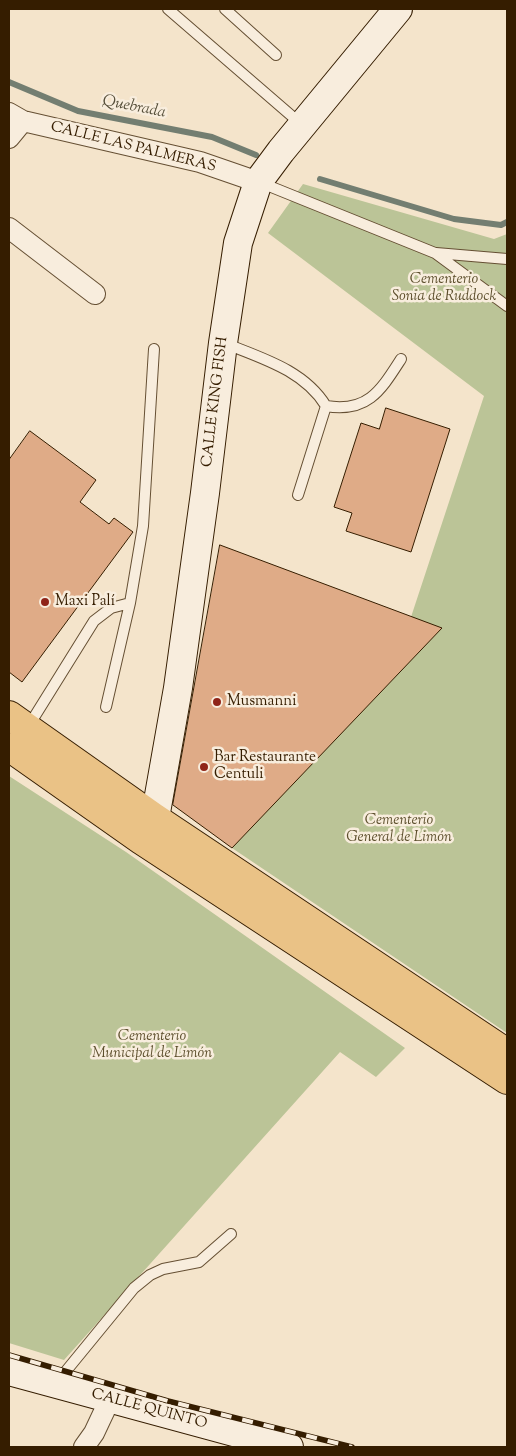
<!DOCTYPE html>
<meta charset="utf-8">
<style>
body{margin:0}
#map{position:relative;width:516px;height:1456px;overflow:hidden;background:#f4e4cb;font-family:"Sorts Mill Goudy",serif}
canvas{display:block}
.frame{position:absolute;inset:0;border:10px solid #351d00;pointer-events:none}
</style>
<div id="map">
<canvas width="516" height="1456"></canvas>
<div class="frame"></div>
</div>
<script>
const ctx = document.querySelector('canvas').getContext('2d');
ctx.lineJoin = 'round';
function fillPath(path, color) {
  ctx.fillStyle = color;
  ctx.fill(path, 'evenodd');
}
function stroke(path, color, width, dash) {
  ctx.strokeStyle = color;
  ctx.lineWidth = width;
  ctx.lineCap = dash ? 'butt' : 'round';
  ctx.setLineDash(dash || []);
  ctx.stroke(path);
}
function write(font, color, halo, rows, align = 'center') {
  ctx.font = font + ' "Sorts Mill Goudy",serif';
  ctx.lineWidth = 5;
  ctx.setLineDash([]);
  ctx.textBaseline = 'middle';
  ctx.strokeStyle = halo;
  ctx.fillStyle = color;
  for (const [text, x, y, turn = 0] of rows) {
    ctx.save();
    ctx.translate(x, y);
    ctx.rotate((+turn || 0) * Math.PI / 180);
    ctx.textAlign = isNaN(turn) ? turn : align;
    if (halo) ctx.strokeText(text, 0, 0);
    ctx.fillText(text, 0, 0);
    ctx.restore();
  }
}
fillPath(new Path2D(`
 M303 184 494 239 507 234V1033L232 848 411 617 484 396 268 233Z
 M9 776 126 852 405 1048 376 1077 340 1052 64 1360 9 1343Z`), '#bbc497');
stroke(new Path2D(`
 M9 82 78 111 212 137 256 155
 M320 179 454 219 501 225 507 222`), '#737e71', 6);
const building = new Path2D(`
 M386 408 450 429 411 552 346 531 352 513 334 507 361 423 379 429Z
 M30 431 96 480 80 502 109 524 114 518 133 532 22 682 9 672V460Z
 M220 545 442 628 232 848 173 805Z`);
fillPath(building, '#dfab87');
stroke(building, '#351d00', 1);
const lane = new Path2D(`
 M168 9 301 124
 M225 9 276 55
 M259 182 435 253 507 306
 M436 253 507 259
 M224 343C261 358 304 370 326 406 368 413 381 390 401 359
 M298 495 326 406
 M106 707 130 603 143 526 154 349
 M28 727 94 621 111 608 130 603
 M57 1382 134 1288 150 1275 163 1269 199 1262 231 1234`);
const street = new Path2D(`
 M9 113 23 121 200 162 258 182
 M9 138 23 121
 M9 228 95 294
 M84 1447 94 1433 110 1399`);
const secondary = new Path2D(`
 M143 837 155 818 178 688 205 493 223 343 238 243 258 182 281 151 398 9
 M9 1371 289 1447`);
const highway = new Path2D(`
 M9 715 155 818 507 1053
 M9 747 141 840 507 1080`);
stroke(lane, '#654f33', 12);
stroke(street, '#654f33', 22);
stroke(secondary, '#351d00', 30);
stroke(highway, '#351d00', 30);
stroke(lane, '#f8eddd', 10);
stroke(street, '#f8eddd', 20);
stroke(secondary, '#f8eddd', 28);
stroke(highway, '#eac286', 28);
const rail = new Path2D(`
 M9 1355 168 1401 352 1447`);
stroke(rail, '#351d00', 5.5);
stroke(rail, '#f8eddd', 4, [11]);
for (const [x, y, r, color] of [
 [45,602,5,"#8f2418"],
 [217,702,5,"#8f2418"],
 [204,767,5,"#8f2418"]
]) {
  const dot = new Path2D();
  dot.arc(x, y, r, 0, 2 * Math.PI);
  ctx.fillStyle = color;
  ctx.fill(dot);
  stroke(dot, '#f8eddd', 2);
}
write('15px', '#351d00', '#f8eddd', [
 ["CALLE LAS PALMERAS",133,148,14],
 ["CALLE KING FISH",216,402,-83],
 ["CALLE QUINTO",149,1410,15]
]);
write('italic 15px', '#5d4f2d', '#f8eddd', [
 ["Cementerio",444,280],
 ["Sonia de Ruddock",444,297],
 ["Cementerio",399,821],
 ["General de Limón",399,838],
 ["Cementerio",152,1037],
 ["Municipal de Limón",152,1054]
]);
write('15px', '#351d00', '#f8eddd', [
 ["Maxi Palí",55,602],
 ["Musmanni",227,702],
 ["Bar Restaurante",214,758],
 ["Centuli",214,775]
], 'left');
write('italic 16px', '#544d38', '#f8eddd', [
 ["Quebrada",134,108,11]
]);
</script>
